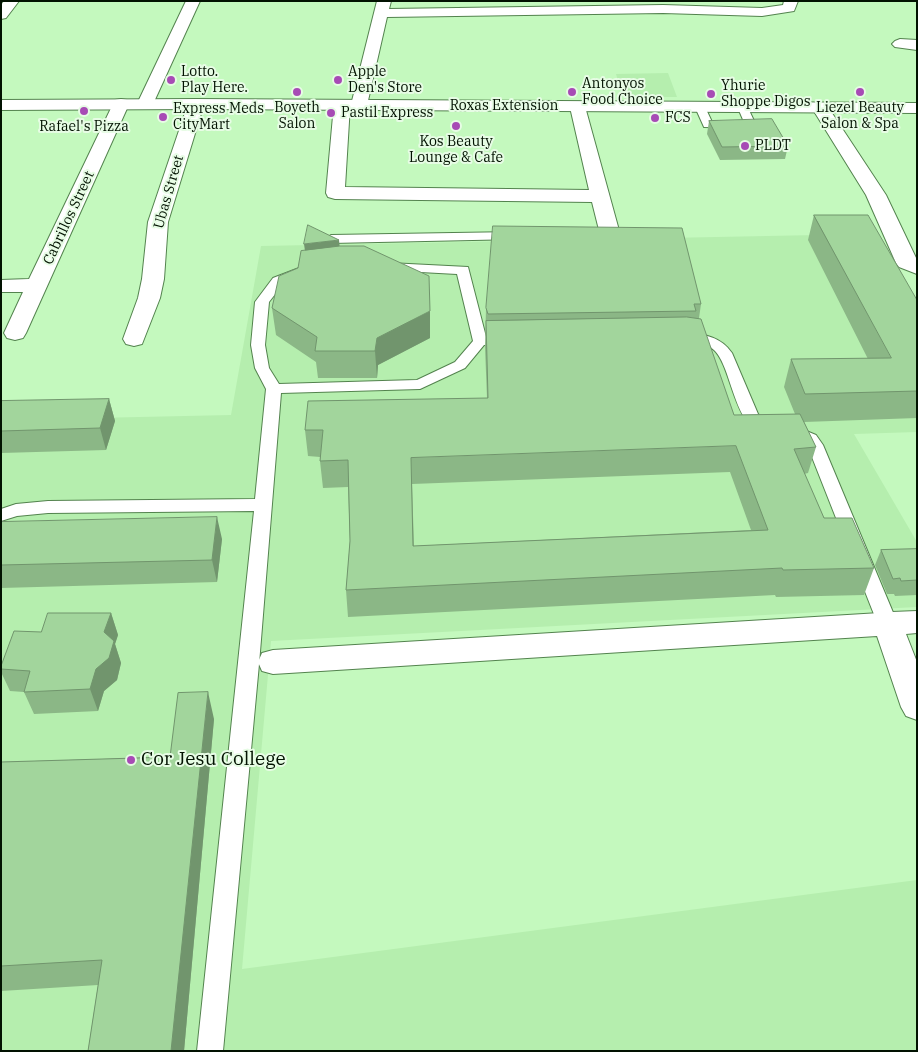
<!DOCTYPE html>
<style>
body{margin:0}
#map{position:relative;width:918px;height:1052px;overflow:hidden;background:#c4f9be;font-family:"IBM Plex Serif",serif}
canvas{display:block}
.frame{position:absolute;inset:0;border:2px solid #021201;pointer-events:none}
</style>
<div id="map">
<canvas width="918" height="1052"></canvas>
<div class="frame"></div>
</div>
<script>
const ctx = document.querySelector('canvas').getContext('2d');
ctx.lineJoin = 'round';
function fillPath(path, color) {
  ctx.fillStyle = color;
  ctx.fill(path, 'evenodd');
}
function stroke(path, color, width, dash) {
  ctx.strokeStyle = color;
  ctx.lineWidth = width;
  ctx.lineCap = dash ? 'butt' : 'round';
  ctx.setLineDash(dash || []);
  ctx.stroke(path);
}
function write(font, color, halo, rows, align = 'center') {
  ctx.font = font + ' "IBM Plex Serif",serif';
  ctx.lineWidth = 4;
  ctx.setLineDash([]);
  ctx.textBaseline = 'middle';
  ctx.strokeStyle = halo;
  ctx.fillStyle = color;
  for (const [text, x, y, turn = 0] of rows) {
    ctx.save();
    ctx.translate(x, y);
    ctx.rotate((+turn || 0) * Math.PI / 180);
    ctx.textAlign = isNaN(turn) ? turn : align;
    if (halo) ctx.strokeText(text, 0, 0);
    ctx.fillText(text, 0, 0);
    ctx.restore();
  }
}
fillPath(new Path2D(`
 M668 73 677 97H623L616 74Z
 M868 234 917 315V432L854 434 917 542V607L271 641 242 969 917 880V1051H1V420L231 415 261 246Z`), '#b5eeae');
const lane = new Path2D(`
 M700 104 705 107 712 122H744L738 108 743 105 747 106 756 125 751 128 704 127 695 107Z
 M515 232 520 233 521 236 520 239 331 243 325 239 331 235Z
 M389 263 468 267 486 337 495 338 497 341 495 344 484 345 465 368 420 389 281 393 259 664 223 1051H197L254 511 48 513 17 516 1 521V509L16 504 48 501 255 499 266 389 255 368 251 345 255 302 273 278 299 268 306 272 304 275 283 284 269 302 265 345 269 368 279 384 417 380 455 362 473 341 457 274 384 270 382 267 384 264Z
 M686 333C705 334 721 337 732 353L758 414C764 421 773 422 777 428L775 432C734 442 734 368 714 350 705 341 693 343 681 340L679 337 681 334Z
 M799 428 816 435 823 445 897 622 894 627 887 629 880 627 877 622 808 447 791 433 793 429Z`);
const street = new Path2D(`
 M4 1H19L6 18 1 19V5Z
 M186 1H200L153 104 151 108H139L137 104Z
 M377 1H391L389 9 663 5 762 8 783 5 784 1H798L794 11 762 16 663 13 387 17 367 105 365 109H353L351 105Z
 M900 39 917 40V50L895 47 892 44 895 41Z
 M121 99 127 100 129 104 26 333 23 338 15 340 7 338 4 333 23 292H1V280L29 279 113 104 115 100Z
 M196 99 202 100 204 104 168 222 164 279 160 298 142 344 134 346 126 344 123 339 138 298 142 279 148 222 188 104 190 100Z
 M342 100 348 101 350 105 345 187 589 190 570 107 572 103H584L620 234 617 238 610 240 603 238 600 234 592 202 335 199 328 197 326 193 334 105 336 101Z
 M820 103 826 104 886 195 917 260V274L899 267 896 263 866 195 812 108 814 104Z
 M887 611 892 612 917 611V633L906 634 917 662V720L906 716 901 707 877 636 273 674 262 671 258 662 262 653 273 650 880 613Z`);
const secondary = new Path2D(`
 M196 99 917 103V113L196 109 1 110V100Z`);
stroke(lane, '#53834e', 2);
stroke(street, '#53834e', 2);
stroke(secondary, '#53834e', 2);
fillPath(lane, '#fff');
fillPath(street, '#fff');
fillPath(secondary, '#fff');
fillPath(new Path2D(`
 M709 121 788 146 785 159 720 160 707 134Z
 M814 215 917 300V418L804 422 816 447 808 473 804 474 824 518 874 568 864 595 776 597 775 595 348 617 346 590 350 541 348 487 323 488 320 461V457L308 456 305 430 487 398 485 347 486 308 701 304 699 318 734 415 795 414 784 387 791 359H868L808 240ZM730 472 751 530 414 546 412 484Z
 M339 246 430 338 378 365 377 378H318L316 362 276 335 272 308 298 268Z
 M109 399 115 421 106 450 1 453V401Z
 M1 522 222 539 217 582 1 588Z
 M917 549V595L895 596 894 594H887L875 565 881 550Z
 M111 613 118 635 115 644 121 663 117 680 104 691 98 711 34 714 24 692 10 691 1 672V666L41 632Z
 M214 719 184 1051H88L98 985 1 991V762L170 757Z`), '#8bb786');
fillPath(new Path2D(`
 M339 240 341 260 307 265 304 244Z
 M430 311V338L378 365 377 378 375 351 377 338Z
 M109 399 115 421 106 450 100 428Z
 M217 517 222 539 217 582 212 560Z
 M111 613 118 635 115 644 121 663 117 680 104 691 98 711 90 689 104 632Z
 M208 692 214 719 184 1051H171Z`), '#71956d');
const building = new Path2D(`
 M772 119 788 146 722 147 709 121Z
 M814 215H868L917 300V391L805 394 791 359 891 358Z
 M308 225 339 240 304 244Z
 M493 226 682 228 701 304H694L696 311 488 314 486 308Z
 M340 246H364L429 276 430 311 377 338 375 351H315L317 337 272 308 279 276 298 268 301 251Z
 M687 317 701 319 734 415 800 414 816 447 794 449 824 518H852L874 568 783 570 782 568 346 590 350 541 348 460 320 461 323 430H305L308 401 488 398 486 321ZM736 446 768 530 413 546 411 458Z
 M109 399 100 428 1 431V401Z
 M217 517 212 560 1 565V522Z
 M917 549V580L901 581 900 578 893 579 881 550Z
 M48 613H111L104 632 114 641 109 658 96 669 90 689 24 692 30 671 1 669V666L14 631 41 632Z
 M208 692 171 1051H88L102 960 1 966V762L170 757 178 693Z`);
fillPath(building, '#a2d59c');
stroke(building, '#71956d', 1);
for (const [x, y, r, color] of [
 [171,80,5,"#a74bb5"],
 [338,80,5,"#a74bb5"],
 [297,92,5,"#a74bb5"],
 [572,92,5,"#a74bb5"],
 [860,92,5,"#a74bb5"],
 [711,94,5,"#a74bb5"],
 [84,111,5,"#a74bb5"],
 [331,113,5,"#a74bb5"],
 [163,117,5,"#a74bb5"],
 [655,118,5,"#a74bb5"],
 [456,126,5,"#a74bb5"],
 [745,146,5,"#a74bb5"],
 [131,760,5,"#a74bb5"]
]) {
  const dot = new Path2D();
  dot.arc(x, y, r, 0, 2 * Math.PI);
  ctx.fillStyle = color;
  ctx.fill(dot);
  stroke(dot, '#e7fce5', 2);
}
write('14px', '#021201', '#e7fce5', [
 ["Lotto.",181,72],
 ["Play Here.",181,88],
 ["Apple",348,72],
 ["Den's Store",348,88],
 ["Antonyos",582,84],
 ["Food Choice",582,100],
 ["Yhurie",721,86],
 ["Shoppe Digos",721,102],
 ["Boyeth",297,108,"center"],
 ["Salon",297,124,"center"],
 ["Liezel Beauty",860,108,"center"],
 ["Salon & Spa",860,124,"center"],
 ["Express Meds",173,109],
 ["CityMart",173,125],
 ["Pastil Express",341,113],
 ["FCS",665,118],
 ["Rafael's Pizza",84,127,"center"],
 ["Kos Beauty",456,142,"center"],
 ["Lounge & Cafe",456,158,"center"],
 ["PLDT",755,146]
], 'left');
write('14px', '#021201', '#e7fce5', [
 ["Roxas Extension",504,106],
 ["Ubas Street",169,192,-74],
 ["Cabrillos Street",69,218,-65]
]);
write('19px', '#021201', '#e7fce5', [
 ["Cor Jesu College",141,760]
], 'left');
</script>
